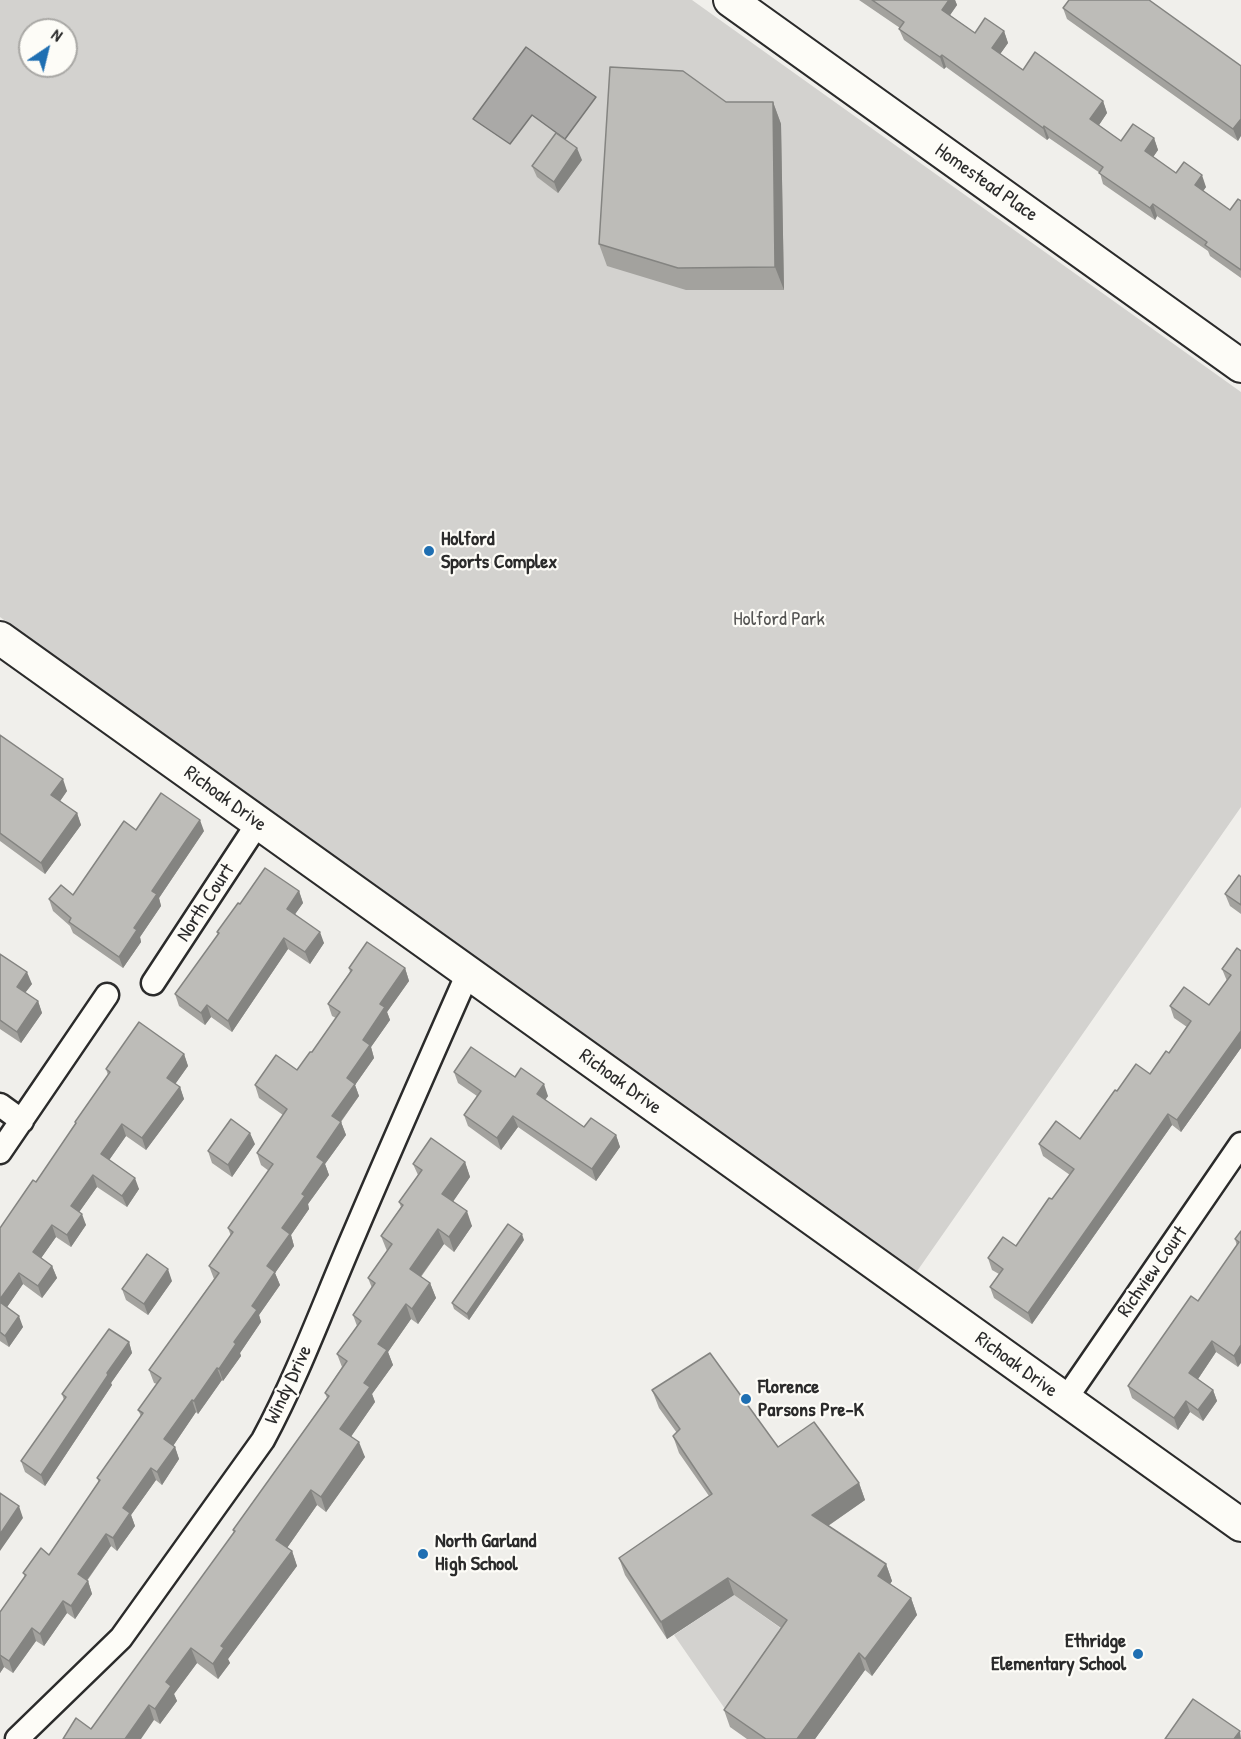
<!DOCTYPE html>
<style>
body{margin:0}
#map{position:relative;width:1241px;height:1739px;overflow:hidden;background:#f0efeb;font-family:"Patrick Hand",sans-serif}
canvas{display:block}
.north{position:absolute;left:18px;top:18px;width:60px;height:60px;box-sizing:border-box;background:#fdfcf7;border:2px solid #a9a8a5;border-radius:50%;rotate:35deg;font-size:16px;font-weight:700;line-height:24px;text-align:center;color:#2b2b2b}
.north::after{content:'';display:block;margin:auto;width:21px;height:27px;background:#1f6fb2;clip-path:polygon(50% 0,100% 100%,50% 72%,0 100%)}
</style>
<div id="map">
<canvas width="1241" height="1739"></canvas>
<div class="north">N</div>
</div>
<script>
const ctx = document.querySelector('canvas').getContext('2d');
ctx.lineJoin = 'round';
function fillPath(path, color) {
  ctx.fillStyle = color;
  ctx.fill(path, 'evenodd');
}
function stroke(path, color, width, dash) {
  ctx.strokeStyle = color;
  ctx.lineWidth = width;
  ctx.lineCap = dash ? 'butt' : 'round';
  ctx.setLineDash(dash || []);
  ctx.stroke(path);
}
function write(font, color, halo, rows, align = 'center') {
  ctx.font = font + ' "Patrick Hand",sans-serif';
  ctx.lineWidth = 4.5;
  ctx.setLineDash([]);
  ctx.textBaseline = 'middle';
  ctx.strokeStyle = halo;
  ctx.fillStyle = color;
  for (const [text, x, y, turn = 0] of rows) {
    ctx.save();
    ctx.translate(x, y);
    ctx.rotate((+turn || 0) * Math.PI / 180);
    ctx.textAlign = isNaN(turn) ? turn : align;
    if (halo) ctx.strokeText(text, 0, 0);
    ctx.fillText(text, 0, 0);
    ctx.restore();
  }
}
fillPath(new Path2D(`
 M0 0H692L1241 392V807L913 1277 0 617ZM30 30H66V66H30Z
 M734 1595 793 1637 734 1722 674 1635Z`), '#d3d2cf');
const water = new Path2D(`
 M526 47 596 97 565 139 532 115 510 144 473 119Z`);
fillPath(water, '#aaa9a7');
stroke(water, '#777775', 1.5);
const street = new Path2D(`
 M153 983 258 823
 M0 1105 22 1121
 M0 1152 107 995
 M1065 1400 1241 1144
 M17 1739 121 1638 263 1440C299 1373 325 1301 355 1232 392 1145 430 1059 468 973`);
const secondary = new Path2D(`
 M730 0 1241 366
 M0 638 1241 1525`);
stroke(street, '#2b2b2b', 27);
stroke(secondary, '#2b2b2b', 36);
stroke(street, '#fdfcf7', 22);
stroke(secondary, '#fdfcf7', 32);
fillPath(new Path2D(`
 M859 0H955L957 5 950 15 975 33 1004 31 1008 43 1000 54 1023 70 1103 101 1107 113 1099 125 1121 141 1154 138 1158 150 1153 157 1176 173 1206 187 1203 191 1230 210 1241 201V278L1210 256 1208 251 1157 216 1155 220 1103 184 1100 173 1049 138 1047 140 946 67 944 69 904 40 899 29 900 28Z
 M1063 8 1187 29 1241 66 1238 141 1067 19Z
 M726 102H773L781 124 784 290H686L607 266 599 244Z
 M582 160 558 193 537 177 532 166Z
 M0 735 67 791 60 801 77 813 81 825 45 874 0 841Z
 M136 830 204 831 159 898 161 906 140 937 141 942 123 968 73 933 70 926 53 911 49 899 73 895Z
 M1241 877V914L1230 906 1225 894Z
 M299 891 303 903 295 914 324 943 310 964 288 949 232 1032 211 1017 205 1025 179 1006 175 994 218 935 217 932 240 904Z
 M1241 951V1048L1181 1132 1172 1125 1032 1324 994 1298 990 1287 999 1274 992 1270 988 1258 1016 1246 1052 1199 1070 1175 1043 1156 1039 1144 1080 1139 1117 1091 1150 1074 1169 1053 1187 1027 1174 1018 1170 1006 1209 1005 1227 981 1222 969Z
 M0 954 32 984 25 993 38 1001 42 1013 21 1043 0 1029Z
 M349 968H405L409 981 387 1012 390 1020 371 1047 374 1058 355 1085 359 1096 341 1122 346 1135 325 1164 329 1175 308 1204 309 1209 291 1235 294 1246 275 1273 280 1285 259 1315 261 1322 240 1353 241 1356 223 1381 222 1380 198 1414 196 1412 173 1446 175 1447 179 1459 162 1485 156 1480 131 1515 135 1526 117 1551 111 1546 87 1581H88L92 1594 75 1619 67 1613 44 1646 36 1641 13 1673 4 1667 0 1673V1612L25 1577 23 1573 49 1555 99 1483 97 1478 141 1416 138 1410 157 1384 154 1383 149 1370 214 1279 209 1266 231 1236 228 1228 269 1171 261 1165 257 1153 283 1115 259 1098 255 1085 297 1070 312 1052 336 1018 332 1016 328 1004 350 972Z
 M184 1054 188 1066 175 1084 180 1087 184 1099 146 1150 126 1136 109 1160 139 1189 127 1207 97 1187 79 1212 86 1225 71 1247 56 1237 41 1258 52 1266 57 1278 42 1298 23 1284 7 1307 23 1327 9 1347 0 1341V1228L36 1182 76 1124 75 1122 108 1075 106 1069Z
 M454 1072 515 1077 548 1096 545 1100 584 1127 616 1135 620 1147 596 1181 518 1127 501 1150 468 1126 464 1115 477 1096 458 1083Z
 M255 1144 232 1177 212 1163 208 1151Z
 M465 1162 470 1177 453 1201 472 1226 454 1252 444 1244 421 1277 430 1283 436 1298 418 1324 411 1319 388 1352 393 1365 372 1394 375 1402 351 1436 365 1457 326 1512 317 1505 287 1548 292 1551 297 1566 228 1659 230 1663 218 1679 197 1663 174 1694 177 1701 160 1724 154 1720 91 1729 234 1533 233 1530 327 1398 325 1393 342 1367 337 1354 357 1326 353 1315 372 1288 368 1278 387 1251 381 1236 401 1207 399 1202 418 1175 413 1164Z
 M1241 1231 1238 1367 1216 1352 1198 1379 1213 1390 1217 1401 1203 1421 1190 1412 1178 1430 1132 1398 1128 1386 1198 1301 1237 1246 1235 1239Z
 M524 1240 469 1320 454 1309 452 1303Z
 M172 1281 148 1315 126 1300 122 1289Z
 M129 1342 132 1353 111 1383 112 1385 45 1486 25 1472 21 1461 64 1400 62 1394Z
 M652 1390 859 1483 865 1500 828 1526 886 1564 892 1581 890 1584 911 1598 917 1615 872 1676 865 1670 815 1739H747L730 1727 724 1710 781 1628 734 1595 667 1639 625 1575 619 1558 709 1496 679 1453 673 1436 677 1433 659 1408Z`), '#a3a29e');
fillPath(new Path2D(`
 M949 0H955L957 5 946 21 942 10Z
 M1004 31 1008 43 996 60 992 48Z
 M942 55 946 67 944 69 940 57Z
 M1103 101 1107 113 1095 131 1090 119Z
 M773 102 781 124 784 290 775 267Z
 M1241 119V136L1238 141 1233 129Z
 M1044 126 1049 138 1047 140 1043 128Z
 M1154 138 1158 150 1149 163 1145 151Z
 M577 148 582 160 558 193 554 182Z
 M1202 175 1206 187 1199 197 1195 185Z
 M1153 204 1157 216 1155 220 1150 208Z
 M63 779 67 791 56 807 51 795Z
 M77 813 81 825 45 874 41 863Z
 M200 820 204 831 159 898 161 906 140 937 141 942 123 968 119 957 152 891Z
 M299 891 303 903 291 920 287 909Z
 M320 932 324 943 310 964 305 952Z
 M284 938 288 949 232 1032 228 1021Z
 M405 968 409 981 387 1012 390 1020 371 1047 374 1058 355 1085 359 1096 336 1128 332 1116 363 1040 380 1004Z
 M27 972 32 984 21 998 17 987Z
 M38 1001 42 1013 21 1043 17 1032Z
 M207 1005 211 1017 205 1025 201 1013Z
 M1241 1031V1048L1181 1132 1177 1120Z
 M184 1054 188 1066 171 1090 167 1078Z
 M544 1084 548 1096 541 1106 537 1094Z
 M180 1087 184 1099 146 1150 142 1138Z
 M1168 1114 1172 1125 1032 1324 1028 1313Z
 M513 1116 518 1127 501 1150 497 1138Z
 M341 1122 346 1135 325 1164 329 1175 308 1204 309 1209 291 1235 294 1246 275 1273 280 1285 259 1315 261 1322 240 1353 241 1356 223 1381 219 1369 234 1342 252 1306 267 1266 282 1228 302 1194 317 1157Z
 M122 1124 126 1136 105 1166 101 1154Z
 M250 1133 255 1144 232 1177 228 1165Z
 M616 1135 620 1147 596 1181 592 1169Z
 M465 1162 470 1177 448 1209 442 1194Z
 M93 1175 97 1187 75 1218 71 1206Z
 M135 1178 139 1189 127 1207 122 1196Z
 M467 1211 472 1226 454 1252 449 1237Z
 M82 1214 86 1225 71 1247 67 1235Z
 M52 1225 56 1237 37 1264 33 1252Z
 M438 1229 444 1244 415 1284 410 1269Z
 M522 1234 524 1240 469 1320 467 1314Z
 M52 1266 57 1278 42 1298 38 1286Z
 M168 1269 172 1281 148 1315 144 1304Z
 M19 1273 23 1284 3 1313 0 1306V1299Z
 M430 1283 436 1298 418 1324 412 1309Z
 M406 1304 411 1319 388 1352 393 1365 372 1394 375 1402 346 1444 340 1429 364 1383 378 1344Z
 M19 1316 23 1327 9 1347 5 1336Z
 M1212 1341 1216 1352 1194 1385 1189 1373Z
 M129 1342 132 1353 111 1383 112 1385 45 1486 41 1475 107 1373Z
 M1241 1345V1363L1238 1367 1234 1356Z
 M217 1368 222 1380 198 1414 194 1401Z
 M1213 1390 1217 1401 1203 1421 1198 1410Z
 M192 1400 196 1412 169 1452 164 1439Z
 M1186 1401 1190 1412 1178 1430 1174 1418Z
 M359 1442 365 1457 326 1512 321 1497Z
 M175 1447 179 1459 162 1485 157 1472Z
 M151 1468 156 1480 131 1515 135 1526 117 1551 113 1538 123 1508Z
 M859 1483 865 1500 819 1532 812 1515Z
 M311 1490 317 1505 282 1555 276 1540Z
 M19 1506 23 1518 0 1551V1534Z
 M106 1534 111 1546 82 1587 78 1574Z
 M292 1551 297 1566 228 1659 230 1663 218 1679 213 1664 221 1646Z
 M886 1564 892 1581 884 1593 878 1576Z
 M728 1578 734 1595 667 1639 661 1622Z
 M88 1581 92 1594 75 1619 71 1606Z
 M911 1598 917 1615 872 1676 865 1659Z
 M63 1601 67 1613 44 1646 40 1634Z
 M32 1628 36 1641 13 1673 9 1661Z
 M191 1648 197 1663 174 1694 177 1701 160 1724 155 1709 166 1682Z
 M859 1653 865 1670 815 1739H797Z
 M0 1655 4 1667 0 1673Z
 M149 1705 154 1720 141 1739H125Z
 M1240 1731 1241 1739H1234Z`), '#848481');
const building = new Path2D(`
 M872 0H949L942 10 975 33 985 18 1004 31 992 48 1023 70 1035 52 1103 101 1090 119 1121 141 1133 124 1154 138 1145 151 1176 173 1184 162 1202 175 1195 185 1230 210 1238 199 1241 201V270L1205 245 1207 242 1153 204 1150 208 1099 173 1103 167 1044 126 1043 128 942 55 940 57 899 29 904 22Z
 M1069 0H1149L1241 66V119L1233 129 1063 8Z
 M610 67 683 71 726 102H773L775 267 678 268 599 244Z
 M556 133 577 148 554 182 532 166Z
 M0 735 63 779 51 795 77 813 41 863 0 833Z
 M161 793 200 820 152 891 157 894 134 928 137 930 119 957 69 922 71 918 49 899 61 885 73 895 124 821 136 830Z
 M265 868 299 891 287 909 320 932 305 952 284 938 228 1021 207 1005 201 1013 175 994 219 933 217 932 238 903 240 904Z
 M1239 875 1241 877V905L1225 894Z
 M367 942 405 968 380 1004 385 1007 363 1040 370 1045 347 1078 355 1084 332 1116 341 1122 317 1157 324 1162 302 1194 305 1196 282 1228 290 1234 267 1266 275 1272 252 1306 257 1310 234 1342 236 1344 219 1369 217 1368 194 1401 192 1400 164 1439 175 1447 157 1472 151 1468 123 1508 130 1513 113 1538 106 1534 78 1574 88 1581 71 1606 63 1601 40 1634 32 1628 9 1661 0 1655V1612L26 1575 23 1573 41 1548 49 1555 100 1480 97 1478 143 1413 138 1410 161 1378 149 1370 219 1273 209 1266 233 1232 228 1228 273 1164 257 1153 287 1109 255 1085 276 1055 297 1070 310 1052H312L340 1012 328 1004 352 970 349 968Z
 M1237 948 1241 951V1031L1177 1120 1168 1114 1028 1313 990 1287 1003 1269 988 1258 1003 1237 1016 1246 1049 1198 1052 1199 1074 1169 1039 1144 1056 1121 1080 1139 1115 1090 1117 1091 1136 1064 1150 1074 1166 1051 1169 1053 1191 1021 1170 1006 1184 987 1209 1005 1231 975 1222 969Z
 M0 954 27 972 17 987 38 1001 17 1032 0 1020Z
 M139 1022 184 1054 167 1078 180 1087 142 1138 122 1124 101 1154 135 1178 122 1196 93 1175 71 1206 82 1214 67 1235 52 1225 33 1252 52 1266 38 1286 19 1273 0 1299V1228L33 1180 36 1182 76 1123 75 1122 110 1072 106 1069Z
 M471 1047 515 1077 521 1068 544 1084 537 1094 584 1127 591 1118 616 1135 592 1169 513 1116 497 1138 464 1115 481 1091 454 1072Z
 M231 1119 250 1133 228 1165 208 1151Z
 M431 1138 465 1162 442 1194 467 1211 449 1237 438 1229 410 1269 430 1283 412 1309 406 1304 378 1344 387 1350 364 1383 370 1387 340 1429 359 1442 321 1497 311 1490 276 1540 292 1551 221 1646 224 1648 213 1664 191 1648 166 1682 171 1686 155 1709 149 1705 125 1739H63L76 1718 91 1729 235 1531 233 1530 329 1396 325 1393 347 1361 337 1354 361 1321 353 1315 375 1283 368 1278 392 1244 381 1236 403 1205 399 1202 422 1170 413 1164Z
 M508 1224 522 1234 467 1314 452 1303Z
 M1241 1231V1345L1234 1356 1212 1341 1189 1373 1213 1390 1198 1410 1186 1401 1174 1418 1128 1386 1191 1296 1198 1301 1239 1242 1235 1239Z
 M147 1254 168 1269 144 1304 122 1289Z
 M0 1302 19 1316 5 1336 0 1332Z
 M109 1329 129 1342 107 1373 108 1375 41 1475 21 1461 66 1397 62 1394Z
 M710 1353 778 1447 814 1422 859 1483 812 1515 886 1564 878 1576 911 1598 865 1659 859 1653 797 1739H766L724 1710 787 1620 728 1578 661 1622 619 1558 712 1494 673 1436 680 1429 652 1390Z
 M0 1493 19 1506 0 1534Z
 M1193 1699 1240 1731 1234 1739H1165Z`);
fillPath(building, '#bdbcb8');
stroke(building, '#848481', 1.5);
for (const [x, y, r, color] of [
 [429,551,6,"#1f6fb2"],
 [746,1399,6,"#1f6fb2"],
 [423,1554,6,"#1f6fb2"],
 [1138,1654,6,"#1f6fb2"]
]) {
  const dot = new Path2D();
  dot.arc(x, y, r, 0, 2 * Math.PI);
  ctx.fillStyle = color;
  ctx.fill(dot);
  stroke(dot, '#fdfcf7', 2);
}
write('20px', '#2b2b2b', '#fdfcf7', [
 ["Homestead Place",986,183,35],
 ["Richoak Drive",225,799,36],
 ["North Court",206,903,-57],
 ["Richoak Drive",620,1082,36],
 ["Richview Court",1153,1272,-55],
 ["Richoak Drive",1016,1365,36],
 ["Windy Drive",289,1385,-65]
]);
write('bold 20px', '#2b2b2b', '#fdfcf7', [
 ["Holford",441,540],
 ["Sports Complex",441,563],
 ["Florence",758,1388],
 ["Parsons Pre-K",758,1411],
 ["North Garland",435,1542],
 ["High School",435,1565],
 ["Ethridge",1126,1642,"right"],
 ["Elementary School",1126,1665,"right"]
], 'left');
write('20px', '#555554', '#fdfcf7', [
 ["Holford Park",779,620]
]);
</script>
